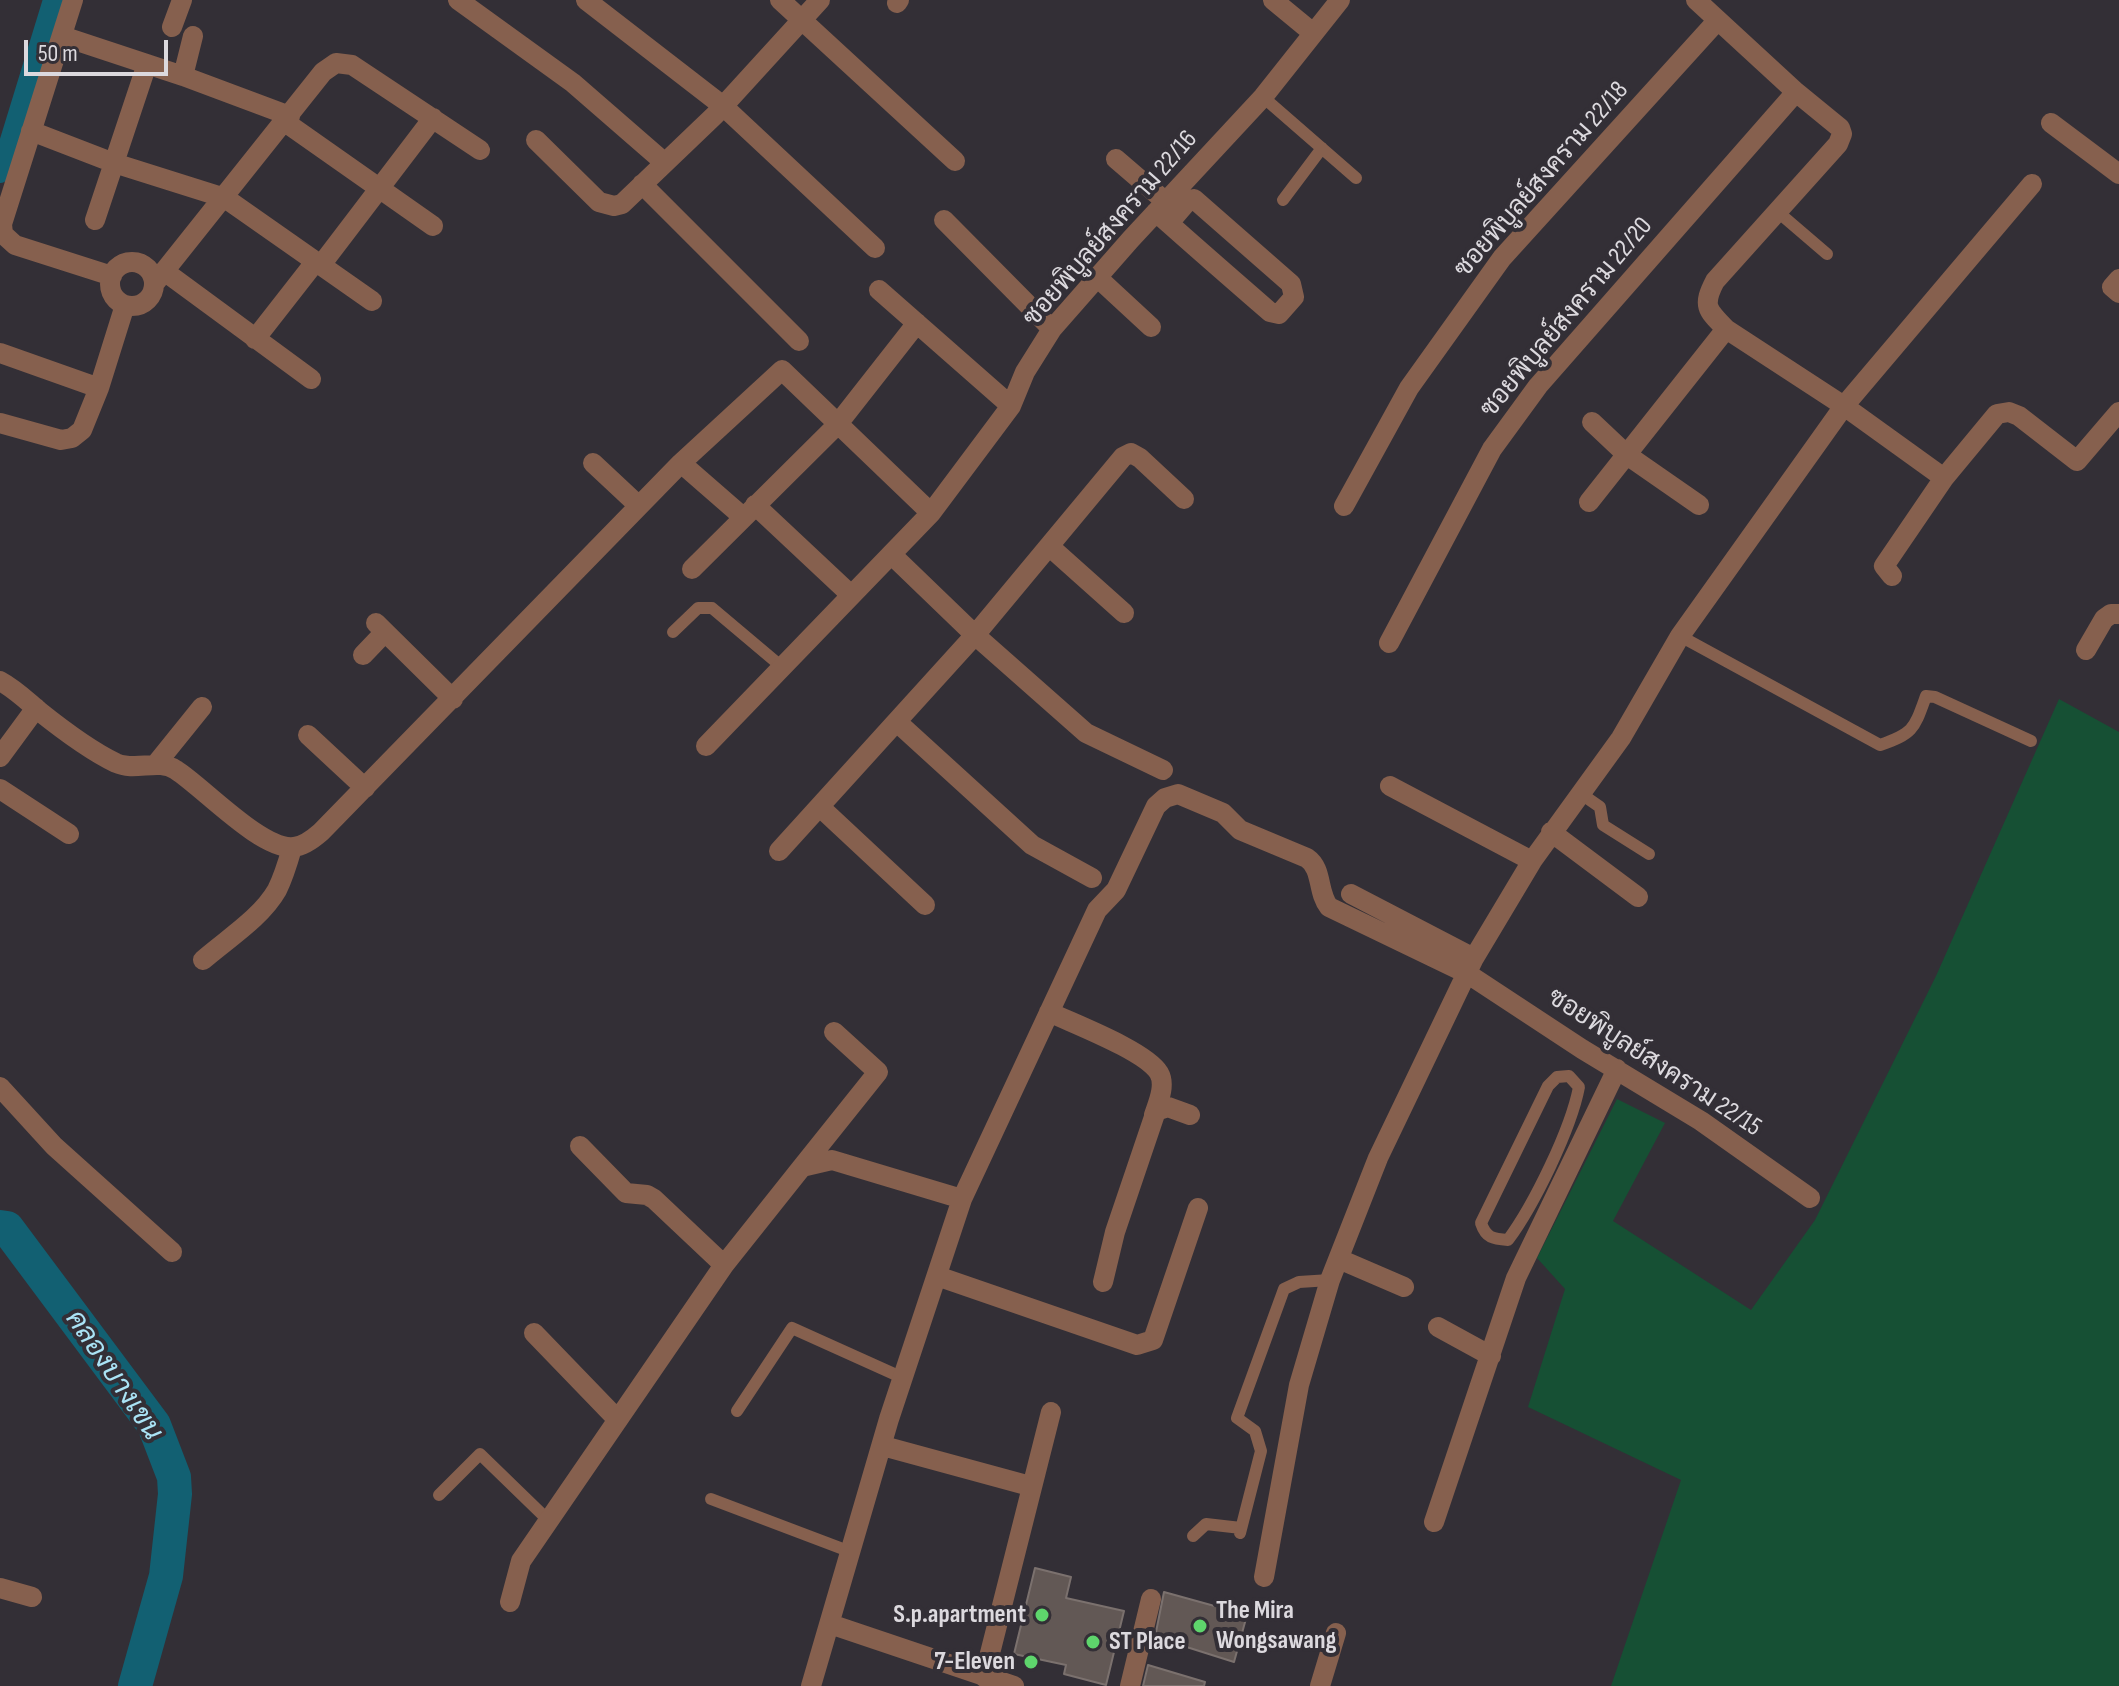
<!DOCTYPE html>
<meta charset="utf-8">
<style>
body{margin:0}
#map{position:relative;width:2119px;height:1686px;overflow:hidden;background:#332f36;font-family:"Sofia Sans Condensed",sans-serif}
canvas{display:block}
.scale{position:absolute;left:24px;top:40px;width:144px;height:36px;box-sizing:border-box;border:4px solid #dcd9de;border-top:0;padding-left:10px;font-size:24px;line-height:28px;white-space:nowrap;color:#dcd9de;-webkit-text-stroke:6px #332f36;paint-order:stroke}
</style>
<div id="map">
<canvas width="2119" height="1686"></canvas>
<div class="scale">50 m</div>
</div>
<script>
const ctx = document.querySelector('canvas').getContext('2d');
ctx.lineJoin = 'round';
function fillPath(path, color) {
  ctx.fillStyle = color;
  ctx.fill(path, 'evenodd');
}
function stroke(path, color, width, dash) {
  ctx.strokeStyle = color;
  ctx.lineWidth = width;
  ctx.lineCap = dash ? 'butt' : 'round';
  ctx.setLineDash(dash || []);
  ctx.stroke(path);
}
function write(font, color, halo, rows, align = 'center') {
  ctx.font = font + ' "Sofia Sans Condensed",Sarabun,sans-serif';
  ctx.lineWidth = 8;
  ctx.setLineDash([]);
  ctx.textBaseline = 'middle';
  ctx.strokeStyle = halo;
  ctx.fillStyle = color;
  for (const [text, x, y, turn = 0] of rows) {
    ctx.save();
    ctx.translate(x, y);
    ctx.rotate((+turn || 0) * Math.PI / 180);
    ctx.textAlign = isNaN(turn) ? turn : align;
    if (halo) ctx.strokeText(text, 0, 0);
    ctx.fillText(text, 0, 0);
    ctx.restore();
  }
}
fillPath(new Path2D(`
 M2059 699 2119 732V1686H1611L1681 1480 1528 1407 1565 1289 1537 1258 1617 1099 1665 1123 1613 1221 1751 1310 1815 1220 1936 976Z`), '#165034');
stroke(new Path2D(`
 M0 173 53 0`), '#126072', 20);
stroke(new Path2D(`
 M0 1227 7 1228 154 1425 174 1477 175 1494 166 1576 135 1686`), '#126072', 34);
const building = new Path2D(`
 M1035 1568 1071 1577 1066 1598 1124 1611 1106 1685 1064 1674 1066 1665 1014 1654Z
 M1164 1592 1247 1615 1234 1662 1155 1637Z
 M1148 1665 1205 1682 1204 1686H1143Z`);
fillPath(building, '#625855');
stroke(building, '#7b716e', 2);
stroke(new Path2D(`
 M1263 97 1356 178
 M1283 200 1322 148
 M1778 212 1827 254
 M673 632 698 608H712L782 667
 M1680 636 1880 745C1914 733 1914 729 1926 696L1935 697 2031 741
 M1580 793 1600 807 1603 825 1649 854
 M1569 1076 1579 1087C1571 1129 1534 1205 1508 1240 1493 1239 1486 1238 1481 1223L1548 1086 1557 1077Z
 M737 1411 792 1328 903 1378
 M439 1495 480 1454 548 1520
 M711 1499 851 1552
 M1240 1533 1261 1451 1255 1431 1237 1418 1284 1289 1299 1282 1330 1280
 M1193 1536 1206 1524 1241 1528`), '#86604e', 12);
stroke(new Path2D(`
 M73 0 2 224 3 234 15 245 112 276
 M458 0 573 83 665 163
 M586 0 723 106 875 248
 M780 0 955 161
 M1273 0 1313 33
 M1696 0 1796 92 1840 128 1842 134 1838 144 1715 281C1702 306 1707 310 1726 329L1844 406 1944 478 1997 414 2009 412 2019 416 2077 461 2119 412
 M897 3 899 0
 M172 27 182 0
 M62 36 183 76 290 116
 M183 76 193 36
 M285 122 433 226
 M2051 123 2119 174
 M31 131 114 163 225 198 372 301
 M536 140 599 202 614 206 622 204 715 115 820 0
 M1116 159 1166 202
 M642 184 799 341
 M1156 212C1194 246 1232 279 1270 312L1279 314 1294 297 1291 284 1194 199 1187 202 1169 223
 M95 220 147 64
 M944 220 1052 329
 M110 284a22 22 0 1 1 44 0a22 22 0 1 1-44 0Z
 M321 265 433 118
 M164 271 311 379
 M1098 278 1151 327
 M2119 279 2112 287 2119 293
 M154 284 323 72 336 63 352 65 480 150
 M879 290 1011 406
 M255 339 316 261
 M0 353 99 388
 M1592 422 1627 455 1699 505
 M0 423 61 440 72 438 82 430 99 388 125 305
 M593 463 639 506
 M681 463 743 517
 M1589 502 1726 329
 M755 505 851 595
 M1344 506 1409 388 1502 258 1717 21
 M1049 546 1124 613
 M892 555 975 635 1086 733 1163 770
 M692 569 837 425 917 323
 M1892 576 1884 566 1944 478
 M376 623 453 699
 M1389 643 1492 449 1538 386 1796 92
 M2086 650 2104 619 2111 614H2119
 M363 655 385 632
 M0 681C15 689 26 700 39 711 59 727 93 752 116 763 136 772 158 758 176 770 203 787 262 851 294 847 304 846 313 839 321 832L681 463 782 370 931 513
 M897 722 1032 845 1092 878
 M308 735 365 788
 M706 746 931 513 1011 406 1025 372 1052 329 1131 239 1263 97 1340 0
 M0 757 36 708
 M156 764 202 707
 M1390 786 1532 861
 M0 789 69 834
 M820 807 925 905
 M1551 832 1638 897
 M779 851 975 635 1123 457 1131 453 1140 458 1184 499
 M1351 894 1474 958
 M203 960C227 939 261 918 277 890 284 876 288 862 292 848
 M1049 1012C1074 1024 1146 1051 1159 1073 1166 1085 1158 1103 1154 1115
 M0 1087 54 1146 172 1252
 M802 1167 878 1072 834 1032
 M1339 1259 1404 1287
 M724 1265 802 1167 832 1160 962 1199
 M937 1276 1137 1345 1153 1340 1198 1208
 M1103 1282 1115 1232 1156 1111 1168 1107 1190 1115
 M1438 1327 1491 1356
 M534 1333 618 1420
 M883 1446 1030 1486
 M1434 1522 1516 1278 1617 1069
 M1264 1577 1299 1385 1330 1280 1378 1158 1474 958 1532 861 1621 738 1680 636 1844 406 2032 184
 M0 1588 32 1597
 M510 1602 521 1561 724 1265 654 1199 647 1195 626 1193 580 1146
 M830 1624 1014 1686
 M984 1677 1051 1412
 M811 1686 889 1419 962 1199 1097 910 1116 890 1156 806 1165 798 1178 794 1223 813 1240 830 1307 858C1323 869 1317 892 1329 907L1468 974 1582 1049 1701 1121 1810 1198
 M1130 1686 1151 1599
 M1320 1686 1336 1633`), '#86604e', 20);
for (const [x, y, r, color] of [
 [1042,1615,8,"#5ed56c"],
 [1200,1626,8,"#5ed56c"],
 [1093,1642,8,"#5ed56c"],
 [1031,1662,8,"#5ed56c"]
]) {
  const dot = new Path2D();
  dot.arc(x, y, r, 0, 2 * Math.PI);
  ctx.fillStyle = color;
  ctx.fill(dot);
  stroke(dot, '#332f36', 3);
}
write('26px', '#dcd9de', '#332f36', [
 ["ซอยพิบูลย์สงคราม 22/18",1542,180,-49],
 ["ซอยพิบูลย์สงคราม 22/16",1111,229,-49],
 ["ซอยพิบูลย์สงคราม 22/20",1567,318,-50],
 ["ซอยพิบูลย์สงคราม 22/15",1654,1063,33]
]);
write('bold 26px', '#dcd9de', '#332f36', [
 ["The Mira",1216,1611],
 ["Wongsawang",1216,1641],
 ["S.p.apartment",1026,1615,"right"],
 ["ST Place",1109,1642],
 ["7-Eleven",1015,1662,"right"]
], 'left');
write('italic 28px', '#aae3f5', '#332f36', [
 ["คลองบางเขน",113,1376,56]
]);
</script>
